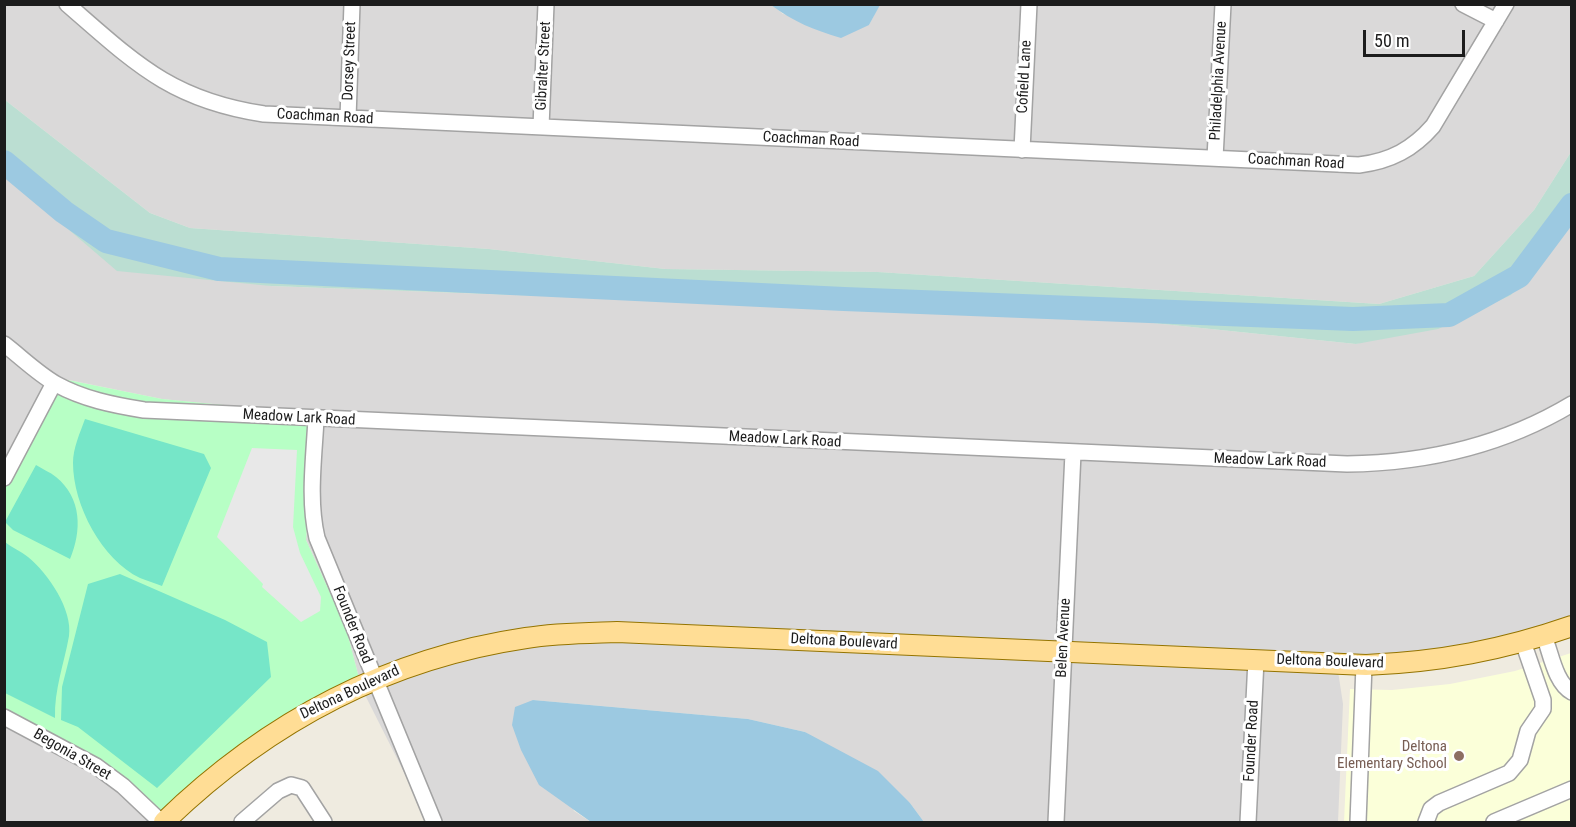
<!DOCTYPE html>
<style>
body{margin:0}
#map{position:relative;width:1576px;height:827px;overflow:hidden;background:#efebe0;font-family:"Roboto Condensed",sans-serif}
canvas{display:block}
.frame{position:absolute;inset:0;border:6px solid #1c1c1c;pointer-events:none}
.scale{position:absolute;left:1363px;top:30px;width:102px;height:27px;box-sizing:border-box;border:3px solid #1c1c1c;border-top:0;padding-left:8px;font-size:18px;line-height:21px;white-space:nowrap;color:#1c1c1c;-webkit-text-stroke:4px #fff;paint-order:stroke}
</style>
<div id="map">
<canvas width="1576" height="827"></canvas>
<div class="frame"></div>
<div class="scale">50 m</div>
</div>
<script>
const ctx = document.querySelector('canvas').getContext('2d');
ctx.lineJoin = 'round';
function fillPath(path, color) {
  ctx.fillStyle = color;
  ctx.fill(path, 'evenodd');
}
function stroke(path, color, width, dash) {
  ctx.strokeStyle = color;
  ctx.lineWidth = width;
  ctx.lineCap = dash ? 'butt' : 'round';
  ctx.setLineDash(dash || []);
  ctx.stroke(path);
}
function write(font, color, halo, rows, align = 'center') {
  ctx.font = font + ' "Roboto Condensed",sans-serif';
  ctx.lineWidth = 6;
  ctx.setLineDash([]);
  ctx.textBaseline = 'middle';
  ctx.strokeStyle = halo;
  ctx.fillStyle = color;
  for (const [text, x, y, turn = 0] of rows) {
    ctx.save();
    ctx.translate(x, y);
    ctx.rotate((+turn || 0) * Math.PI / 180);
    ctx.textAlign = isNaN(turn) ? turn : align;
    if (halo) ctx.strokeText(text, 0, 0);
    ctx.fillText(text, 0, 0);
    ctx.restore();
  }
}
fillPath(new Path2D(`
 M771 4 783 14 869 25 880 4 1571 5V152L1534 210 1474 276 1379 304 878 272 665 269 489 249 190 228 150 213 5 100 4 5Z
 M5 169 68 229 271 286 515 295 1008 308 1356 344 1510 295 1571 209V618L1493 643 1367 658 618 624 359 678 346 628 306 540 315 414 162 399 54 377 5 469Z
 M616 639 1338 671 1343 704 1338 822H924L910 803 805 732 748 719 533 700 574 811 591 822H429L363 691 438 664 528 645Z
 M4 712 87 768 155 820 153 822H5Z`), '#dad9d9');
fillPath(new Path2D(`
 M1571 653V822H1344L1350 689 1392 690 1450 684 1515 671Z`), '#fbffd9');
fillPath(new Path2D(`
 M5 100 150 213 190 228 489 249 665 269 878 272 1379 304 1474 276 1534 210 1571 152V209L1511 295 1438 329 1356 344 1008 308 515 295 271 286 117 271 68 229 5 169Z`), '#bbded2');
fillPath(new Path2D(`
 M53 377 162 399 316 414 306 540 346 628 359 678 155 820 87 768 5 712 4 469Z`), '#b7ffc5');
fillPath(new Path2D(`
 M85 419 204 454 211 468 162 586C155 583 147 581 140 578 102 560 73 505 73 463 73 448 80 433 85 419Z
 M36 465C42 469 50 472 56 477 82 498 82 531 70 559L13 530 5 522Z
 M5 542C12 548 21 551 28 557 48 573 73 610 69 636 64 664 54 690 55 718L5 693Z
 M120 574 225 620 267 642 271 677 157 788 78 727 61 720 62 687 88 584Z`), '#76e6c8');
fillPath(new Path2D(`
 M252 448 297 450 293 527 300 553 321 597 320 611 301 622 262 587 263 584 217 537Z`), '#e8e8e8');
fillPath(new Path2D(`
 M771 5H880L869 25 841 38C814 30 794 22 771 5Z
 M533 700 748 719 805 732 878 771 910 803 924 822H591L539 785 521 750 512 725 515 707Z`), '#9cc9e1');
stroke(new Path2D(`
 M4 162 64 212 106 241 219 269 844 299 1353 319 1449 315 1519 276 1572 205`), '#9cc9e1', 24);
const minor = new Path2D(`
 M67 4C135 63 171 100 264 114L1359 165C1391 161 1413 149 1433 126L1506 4
 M1463 4 1496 21
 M348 118 352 4
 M541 127 546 4
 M1022 150 1029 4
 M1215 158 1223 4
 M4 344C21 357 37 373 56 384 83 399 113 405 144 410L1347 464C1427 463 1502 446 1572 404
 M316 419C314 458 308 500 317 538L434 822
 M4 478 54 383
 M1544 636C1551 653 1555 683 1572 692
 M4 717 96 766 123 786 161 822
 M242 822 278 791 291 785 302 788 324 822
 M1056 822 1073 453
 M1248 822 1256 660
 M1358 822 1364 665
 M1426 822 1431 809 1439 803 1509 773 1520 760 1528 731 1543 709V700L1523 642
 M1494 822 1572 789`);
const major = new Path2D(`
 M164 822C266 723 384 659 526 638 556 633 586 633 617 632L1366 665C1439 662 1503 650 1572 626`);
stroke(minor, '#a3a3a3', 18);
stroke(major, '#947400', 22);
stroke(minor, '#fff', 15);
stroke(major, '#ffdd95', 20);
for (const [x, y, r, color] of [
 [1459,756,6,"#8d6e63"]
]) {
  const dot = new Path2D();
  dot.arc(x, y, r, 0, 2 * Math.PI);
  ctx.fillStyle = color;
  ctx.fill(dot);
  stroke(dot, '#fff', 2);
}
write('15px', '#1c1c1c', '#fff', [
 ["Dorsey Street",350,61,-88],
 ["Gibralter Street",544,66,-87],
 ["Cofield Lane",1025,77,-87],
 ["Philadelphia Avenue",1219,81,-87],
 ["Coachman Road",325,117,3],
 ["Coachman Road",811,140,3],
 ["Coachman Road",1296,162,3],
 ["Meadow Lark Road",299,418,3],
 ["Meadow Lark Road",785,440,3],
 ["Meadow Lark Road",1270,461,2],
 ["Founder Road",352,625,68],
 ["Belen Avenue",1064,638,-87],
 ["Deltona Boulevard",844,642,3],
 ["Deltona Boulevard",1330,662,2],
 ["Deltona Boulevard",350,693,-25],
 ["Founder Road",1252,741,-87],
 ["Begonia Street",72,755,30]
]);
write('15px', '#785e54', '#fff', [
 ["Deltona",1447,747],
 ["Elementary School",1447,764]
], 'right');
</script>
